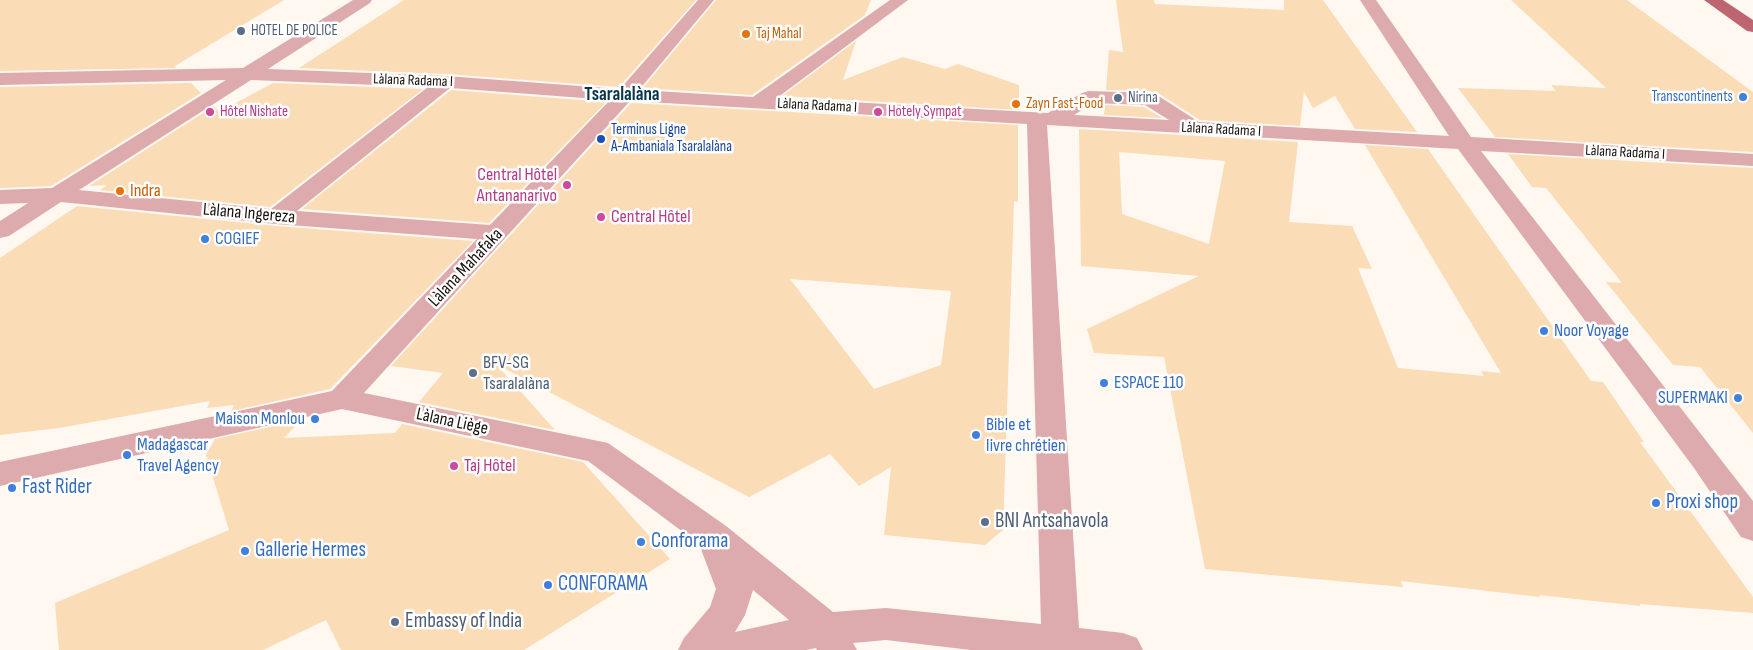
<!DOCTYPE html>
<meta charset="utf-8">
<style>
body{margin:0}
canvas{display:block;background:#fef8f1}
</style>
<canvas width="1753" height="650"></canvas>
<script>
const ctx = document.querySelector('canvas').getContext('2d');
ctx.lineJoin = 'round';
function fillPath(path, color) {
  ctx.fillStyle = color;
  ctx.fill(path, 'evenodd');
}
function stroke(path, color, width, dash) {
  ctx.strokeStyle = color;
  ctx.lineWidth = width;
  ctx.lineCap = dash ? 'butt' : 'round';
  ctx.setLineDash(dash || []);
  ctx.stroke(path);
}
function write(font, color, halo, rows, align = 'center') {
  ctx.font = font + ' "Sofia Sans Condensed",sans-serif';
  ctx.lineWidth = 5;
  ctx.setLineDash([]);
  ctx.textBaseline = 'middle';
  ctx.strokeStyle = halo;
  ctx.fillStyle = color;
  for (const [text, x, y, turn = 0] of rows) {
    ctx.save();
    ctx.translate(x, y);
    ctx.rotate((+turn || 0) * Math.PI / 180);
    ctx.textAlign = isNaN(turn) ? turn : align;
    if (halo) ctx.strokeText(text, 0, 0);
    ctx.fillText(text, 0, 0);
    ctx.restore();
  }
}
fillPath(new Path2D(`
 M0 0H284L175 66 176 68 0 71Z
 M404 0H696L619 87 446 74 299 68Z
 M716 0H871L865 15 752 95 643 88Z
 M1116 0H1154L1155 4 1284 10V0H1323L1417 132 1355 129 1335 96 1313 108 1304 92 1300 126 1200 120 1158 93 1150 91 1106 90 1109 50 1123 52Z
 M1511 0H1627L1753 92V152L1495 137 1458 88 1556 91 1551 85 1606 88Z
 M856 41 843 80 903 57 945 69 958 64 1019 85V110L782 96Z
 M191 83 201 93 51 186 0 188V87Z
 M273 83 423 89 270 207 100 190 107 185 89 186 214 106 219 112Z
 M451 90 606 102 489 223 302 209Z
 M631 103 1018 125V202L1014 201 1003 530 985 545 884 535 891 467 859 486 830 454 749 497 496 364 555 430 419 402 443 373 391 366ZM790 279 951 291 941 365 874 389Z
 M1105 105 1144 107 1162 118 1104 115Z
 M1079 129 1298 142 1289 222 1352 226 1372 269 1358 268 1398 368 1484 376 1481 371 1501 373 1365 145 1428 149 1591 381 1603 382 1644 442H1640L1753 597V613L1640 604V606L1539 595 1540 597 1401 581 1403 587 1205 569 1164 357 1094 353 1087 329 1199 276 1081 266ZM1119 152 1225 161 1209 244 1122 214Z
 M1508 154 1753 168V433L1700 367 1673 365 1606 282 1622 283 1546 188 1532 187Z
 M77 206 276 226 473 241 330 389 231 411 234 405 207 408 210 401 59 428 0 435V258Z
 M301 420 284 438 395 433 402 424 583 462 670 559 524 650H341L326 620 263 650H59L55 603 229 530 206 455 215 439Z`), '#fadcb7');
fillPath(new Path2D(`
 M353 0H372L370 3 268 69 446 76 620 89 698 0H714L639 90 753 97 890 0H908L777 98 1048 113 1082 93 1089 91 1150 93 1157 95 1199 122 1449 136 1360 0H1376L1471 137 1753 154V166L1481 151 1753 501V541L1741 537 1694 468 1458 149 1047 125 1079 628 1123 633 1137 638 1143 650H971L886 640 853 643 857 650H817L816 648 806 650H678L684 638 710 607 716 589 699 544 588 461 342 409 0 486V462L332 391 477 239 276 224 61 202 9 236 0 238V221L28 203 0 204V190L52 188 226 80 0 85V73L243 68ZM251 80 428 87 271 209 79 190ZM450 88 610 100 490 225 297 211ZM630 101 1027 124 1041 624 886 608 833 612 726 526 608 443 364 393ZM1093 103 1145 105 1169 120 1074 115ZM753 590 789 620 735 632 745 615Z`), '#ddaaae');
fillPath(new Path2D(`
 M1704 0H1723L1753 20V32L1747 31Z`), '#bd6570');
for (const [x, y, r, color] of [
 [241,31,5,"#5c6f8a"],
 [746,34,5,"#e8710a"],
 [1743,97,5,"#3f7fe0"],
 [1118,98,5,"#5c6f8a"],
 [1016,104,5,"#e8710a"],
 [210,112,5,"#d1479c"],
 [878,112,5,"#d1479c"],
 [601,139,5,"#1a4fb4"],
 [567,185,5,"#d1479c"],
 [120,191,5,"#e8710a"],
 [601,217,5,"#d1479c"],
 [205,239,5,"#3f7fe0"],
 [1544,331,5,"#3f7fe0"],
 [473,373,5,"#5c6f8a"],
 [1104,383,5,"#3f7fe0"],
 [1738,398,5,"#3f7fe0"],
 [315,419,5,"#3f7fe0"],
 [976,435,5,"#3f7fe0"],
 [127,455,5,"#3f7fe0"],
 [454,466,5,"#d1479c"],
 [12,488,5,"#3f7fe0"],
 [1656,503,5,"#3f7fe0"],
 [985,522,5,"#5c6f8a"],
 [641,542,5,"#3f7fe0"],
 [245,551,5,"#3f7fe0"],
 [548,585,5,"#3f7fe0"],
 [395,622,5,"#5c6f8a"]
]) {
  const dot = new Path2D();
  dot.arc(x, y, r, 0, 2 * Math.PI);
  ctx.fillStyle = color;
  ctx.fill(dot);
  stroke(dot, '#fff', 2);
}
write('15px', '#4e5e75', '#fff', [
 ["HOTEL DE POLICE",251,31],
 ["Nirina",1128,98]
], 'left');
write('15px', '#c56008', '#fff', [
 ["Taj Mahal",756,34],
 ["Zayn Fast-Food",1026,104]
], 'left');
write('15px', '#17120b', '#fff', [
 ["Làlana Radama I",413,81,2],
 ["Làlana Radama I",817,106,3],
 ["Làlana Radama I",1221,130,3],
 ["Làlana Radama I",1625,153,3]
]);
write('15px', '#366cbe', '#fff', [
 ["Transcontinents",1733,97]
], 'right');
write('15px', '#b23c85', '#fff', [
 ["Hôtel Nishate",220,112],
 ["Hotely Sympat",888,112]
], 'left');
write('15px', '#164399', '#fff', [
 ["Terminus Ligne",611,130],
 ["A-Ambaniala Tsaralalàna",611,147]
], 'left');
write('18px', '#b23c85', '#fff', [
 ["Central Hôtel",557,175,"right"],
 ["Antananarivo",557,196,"right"],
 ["Central Hôtel",611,217],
 ["Taj Hôtel",464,466]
], 'left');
write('18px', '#c56008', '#fff', [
 ["Indra",130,191]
], 'left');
write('18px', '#17120b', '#fff', [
 ["Làlana Ingereza",249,214,5],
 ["Làlana Mahafaka",466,268,-47],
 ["Làlana Liège",452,422,12]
]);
write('18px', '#366cbe', '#fff', [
 ["COGIEF",215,239],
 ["Noor Voyage",1554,331],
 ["ESPACE 110",1114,383],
 ["SUPERMAKI",1728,398,"right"],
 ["Maison Monlou",305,419,"right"],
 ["Bible et",986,425],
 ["livre chrétien",986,446],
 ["Madagascar",137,445],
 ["Travel Agency",137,466]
], 'left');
write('18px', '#4e5e75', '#fff', [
 ["BFV-SG",483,363],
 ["Tsaralalàna",483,384]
], 'left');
write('bold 19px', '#05374b', '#fff', [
 ["Tsaralalàna",622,95]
]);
write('21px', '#366cbe', '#fff', [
 ["Fast Rider",22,488],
 ["Proxi shop",1666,503],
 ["Conforama",651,542],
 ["Gallerie Hermes",255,551],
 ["CONFORAMA",558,585]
], 'left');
write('21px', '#4e5e75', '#fff', [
 ["BNI Antsahavola",995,522],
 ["Embassy of India",405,622]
], 'left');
</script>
